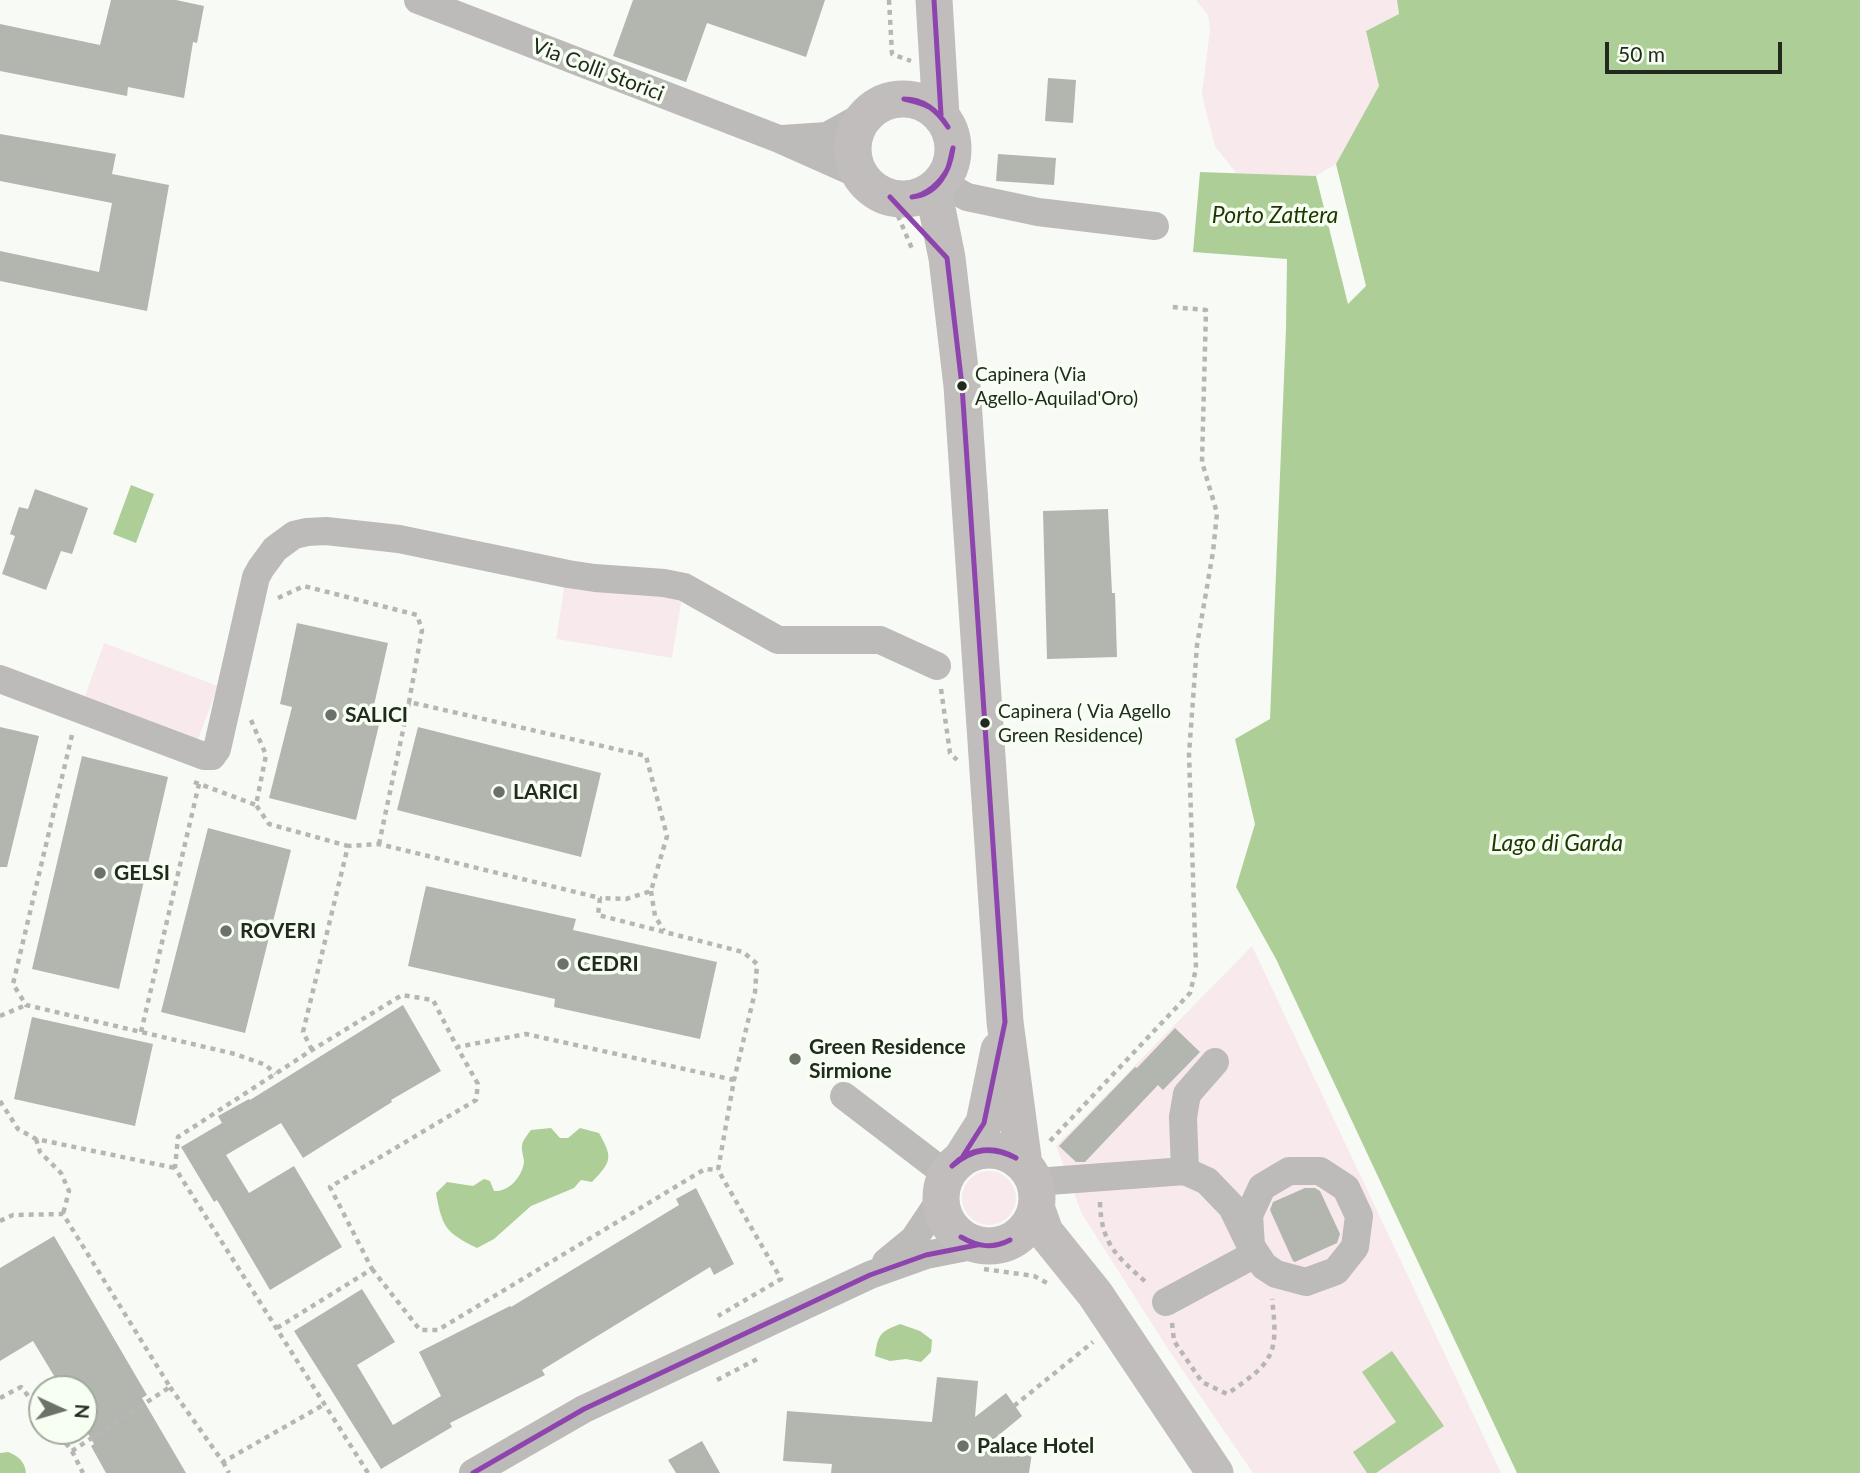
<!DOCTYPE html>
<style>
body{margin:0}
#map{position:relative;width:1860px;height:1473px;overflow:hidden;background:#f8fbf5;font-family:Lato,sans-serif}
canvas{display:block}
.north{position:absolute;left:28px;top:1375px;width:70px;height:70px;box-sizing:border-box;background:#f7fef2;border:2px solid #a2a99d;border-radius:50%;rotate:94deg;font-size:19px;font-weight:700;line-height:28px;text-align:center;color:#22291e}
.north::after{content:'';display:block;margin:auto;width:24px;height:32px;background:#6d7269;clip-path:polygon(50% 0,100% 100%,50% 72%,0 100%)}
.scale{position:absolute;left:1605px;top:42px;width:177px;height:32px;box-sizing:border-box;border:4px solid #22291e;border-top:0;padding-left:9px;font-size:21px;line-height:24px;white-space:nowrap;color:#22291e;-webkit-text-stroke:5px #f7fef2;paint-order:stroke}
</style>
<div id="map">
<canvas width="1860" height="1473"></canvas>
<div class="north">N</div>
<div class="scale">50 m</div>
</div>
<script>
const ctx = document.querySelector('canvas').getContext('2d');
ctx.lineJoin = 'round';
function fillPath(path, color) {
  ctx.fillStyle = color;
  ctx.fill(path, 'evenodd');
}
function stroke(path, color, width, dash) {
  ctx.strokeStyle = color;
  ctx.lineWidth = width;
  ctx.lineCap = dash ? 'butt' : 'round';
  ctx.setLineDash(dash || []);
  ctx.stroke(path);
}
function write(font, color, halo, rows, align = 'center') {
  ctx.font = font + ' Lato,sans-serif';
  ctx.lineWidth = 7;
  ctx.setLineDash([]);
  ctx.textBaseline = 'middle';
  ctx.strokeStyle = halo;
  ctx.fillStyle = color;
  for (const [text, x, y, turn = 0] of rows) {
    ctx.save();
    ctx.translate(x, y);
    ctx.rotate((+turn || 0) * Math.PI / 180);
    ctx.textAlign = isNaN(turn) ? turn : align;
    if (halo) ctx.strokeText(text, 0, 0);
    ctx.fillText(text, 0, 0);
    ctx.restore();
  }
}
fillPath(new Path2D(`
 M1196 0H1397L1399 14 1366 31 1379 86 1336 164 1316 176 1236 173 1215 146 1206 111 1202 94 1210 30 1208 15Z
 M566 577 682 597 672 658 556 639Z
 M104 643 218 686 198 739 85 696Z
 M1252 946 1501 1473H1253L1168 1349 1082 1214 1056 1146Z
 M962 1198a27 27 0 1 1 54 0a27 27 0 1 1-54 0Z`), '#f7e9ec');
fillPath(new Path2D(`
 M1397 0H1860V1473H1517L1276 959 1236 887 1255 824 1235 739 1270 719 1286 329 1287 259 1193 252 1200 172 1316 176 1348 304 1366 286 1336 164 1379 86 1366 31 1399 14Z
 M131 485 154 494 136 543 113 534Z
 M551 1128 560 1138H568L580 1128 599 1133C613 1158 612 1161 592 1182L581 1180 574 1188 531 1206 494 1239 477 1248C446 1233 442 1227 436 1193L447 1182 473 1186 484 1179 490 1181 494 1191C509 1192 522 1177 524 1162 524 1157 521 1150 522 1145 523 1140 528 1134 531 1130Z
 M900 1324 920 1331 932 1340 931 1352 921 1362 906 1359 890 1361 875 1356C878 1334 880 1332 900 1324Z
 M1392 1351 1444 1426 1376 1473H1367L1353 1452 1396 1422 1362 1372Z
 M8 1452C18 1456 25 1461 26 1473H0V1453Z`), '#aece97');
fillPath(new Path2D(`
 M111 0H176L204 6 197 43 193 42 184 98 128 87 127 96 0 71V24L100 45Z
 M633 0H825L806 57 707 23 686 82 613 56Z
 M1048 78 1076 80 1073 123 1045 121Z
 M0 134 116 154 112 174 169 185 147 311 0 281V251L99 272 112 203 0 181Z
 M998 154 1056 158 1054 185 996 181Z
 M35 489 88 508 72 554 61 551 46 590 2 574 15 536 10 534 19 507 28 509Z
 M1108 509 1112 593H1115L1117 657 1047 659 1043 511Z
 M297 623 388 643 370 723 379 725 356 820 269 798 292 707 280 704Z
 M0 727 39 736 7 867H0Z
 M418 727 601 773 581 857 397 810Z
 M82 756 168 777 119 989 32 969Z
 M208 828 291 850 245 1033 161 1012Z
 M426 886 576 919 573 930 717 962 700 1039 554 1007 555 999 408 966Z
 M403 1005 441 1071 391 1100 392 1102 303 1158 281 1123 226 1155 249 1193 294 1166 342 1247 270 1290 217 1200 214 1202 181 1147 222 1123 218 1116 249 1099 250 1100Z
 M32 1017 153 1044 135 1126 14 1099Z
 M1175 1028 1200 1052 1163 1090 1158 1085 1085 1162H1076L1059 1146 1135 1067 1137 1068Z
 M696 1188 734 1264 714 1275 710 1267 542 1370 545 1375 450 1423 452 1427 381 1469 294 1331 362 1289 395 1342 357 1365 393 1425 441 1396 419 1352 510 1306 511 1307 679 1205 676 1199Z
 M1305 1188H1315L1320 1191 1340 1234 1337 1243 1295 1262 1293 1261 1270 1210 1273 1202Z
 M54 1236 147 1395 142 1398 186 1473H106L91 1446 94 1444 84 1427V1389H62L33 1341 0 1361V1268Z
 M937 1377 978 1381 975 1417 1006 1393 1022 1416 994 1439 1033 1446 1029 1473H831L832 1464 783 1461 787 1411 932 1422Z
 M702 1441 720 1473H676L668 1460Z`), '#b2b6af');
stroke(new Path2D(`
 M889 0 892 54 911 61
 M961 134 964 164
 M890 197 913 251
 M278 598 304 586 417 615 422 630 409 702
 M941 689 950 753 957 760
 M251 720 266 755 256 805 269 824 348 846
 M72 735 13 984 26 1005 235 1054 266 1065 275 1074
 M194 782 256 805
 M379 844 409 702 646 756 667 836 651 891 626 899 600 898
 M651 891 655 916 664 931
 M0 1016 26 1005
 M141 1032 199 784
 M312 1050 303 1032 348 846 379 844 600 898 598 915 743 952 757 964 755 992 734 1080 718 1170 781 1279 718 1316
 M0 1101 18 1129 36 1139 175 1168
 M36 1139 40 1152 61 1173 69 1191 63 1214
 M1050 1141 1190 993 1196 969 1189 754 1197 645 1213 552 1217 513 1202 462 1206 310 1172 307
 M1100 1202C1101 1246 1119 1258 1148 1284
 M0 1221 13 1215 63 1214 170 1387 72 1451 56 1431
 M372 1269 420 1330H438L705 1169 718 1170
 M984 1269 1034 1276 1047 1283
 M1172 1323 1174 1341 1202 1382 1227 1394C1273 1362 1279 1356 1272 1299
 M277 1328 372 1269 330 1187 476 1100 478 1084 457 1047
 M717 1380 761 1357
 M170 1387 223 1462 325 1404
 M0 1398 21 1387 42 1413
 M1014 1406 1093 1342
 M72 1451 83 1473
 M223 1462 229 1473
 M368 1473 175 1168 178 1137 312 1050 402 995 433 1000 457 1047 526 1034 734 1080`), '#b7b6b4', 4.5, [5, 5]);
stroke(new Path2D(`
 M418 0 779 139 860 175
 M782 139 827 136 865 115
 M943 179 949 187 967 197 1038 212 1155 226
 M0 679 204 756H212L217 749 256 577 261 568 275 549 294 535 307 532 326 531 399 539 568 574 595 578 664 583 684 587 778 640H880L937 666
 M844 1096 946 1174
 M1185 1171 1183 1117 1187 1094 1215 1062
 M1035 1182 1185 1171 1207 1181 1232 1207 1251 1246 1249 1215 1262 1187 1289 1171H1320L1346 1188 1359 1216 1355 1247 1336 1271 1306 1282 1276 1274 1264 1266 1251 1246
 M886 1262 914 1239 940 1200
 M1166 1302 1255 1254
 M473 1473 584 1409 870 1275 926 1255 977 1245`), '#bdbaba', 28);
stroke(new Path2D(`
 M934 0 941 115
 M853 149a50 50 0 1 1 100 0a50 50 0 1 1-100 0Z
 M933 189 947 258 962 386 1005 1022 1024 1165
 M941 1198a48 48 0 1 1 96 0a48 48 0 1 1-96 0Z
 M963 1156 984 1123 999 1050
 M1036 1207 1045 1232 1095 1294 1215 1473`), '#c0bdbc', 37);
stroke(new Path2D(`
 M934 0 941 115
 M904 99C928 104 934 107 948 127
 M904 99C924 99 938 111 948 127
 M890 197 947 258 962 386 1005 1022 984 1123 963 1156
 M912 197C926 195 940 183 947 170 950 164 951 155 953 148
 M912 197C938 195 950 171 953 148
 M952 1166C970 1147 995 1145 1016 1158
 M952 1166C974 1148 991 1146 1016 1158
 M961 1237C978 1247 993 1249 1010 1240
 M473 1473 584 1409 870 1275 926 1255 977 1245`), '#8e44ad', 5);
for (const [x, y, r, color] of [
 [962,386,6,"#22291e"],
 [331,715,7,"#6d7269"],
 [985,723,6,"#22291e"],
 [499,792,7,"#6d7269"],
 [100,873,7,"#6d7269"],
 [226,931,7,"#6d7269"],
 [563,964,7,"#6d7269"],
 [795,1059,7,"#6d7269"],
 [963,1446,7,"#6d7269"]
]) {
  const dot = new Path2D();
  dot.arc(x, y, r, 0, 2 * Math.PI);
  ctx.fillStyle = color;
  ctx.fill(dot);
  stroke(dot, '#f7fef2', 2.5);
}
write('19px', '#22291e', '#f7fef2', [
 ["Capinera (Via",975,375],
 ["Agello-Aquilad'Oro)",975,399],
 ["Capinera ( Via Agello",998,712],
 ["Green Residence)",998,736]
], 'left');
write('21px', '#22291e', '#f7fef2', [
 ["Via Colli Storici",598,70,21]
]);
write('bold 21px', '#22291e', '#f7fef2', [
 ["SALICI",345,715],
 ["LARICI",513,792],
 ["GELSI",114,873],
 ["ROVERI",240,931],
 ["CEDRI",577,964],
 ["Green Residence",809,1047],
 ["Sirmione",809,1071],
 ["Palace Hotel",977,1446]
], 'left');
write('italic 23px', '#1c3700', '#f7fef2', [
 ["Porto Zattera",1275,216],
 ["Lago di Garda",1557,844]
]);
</script>
